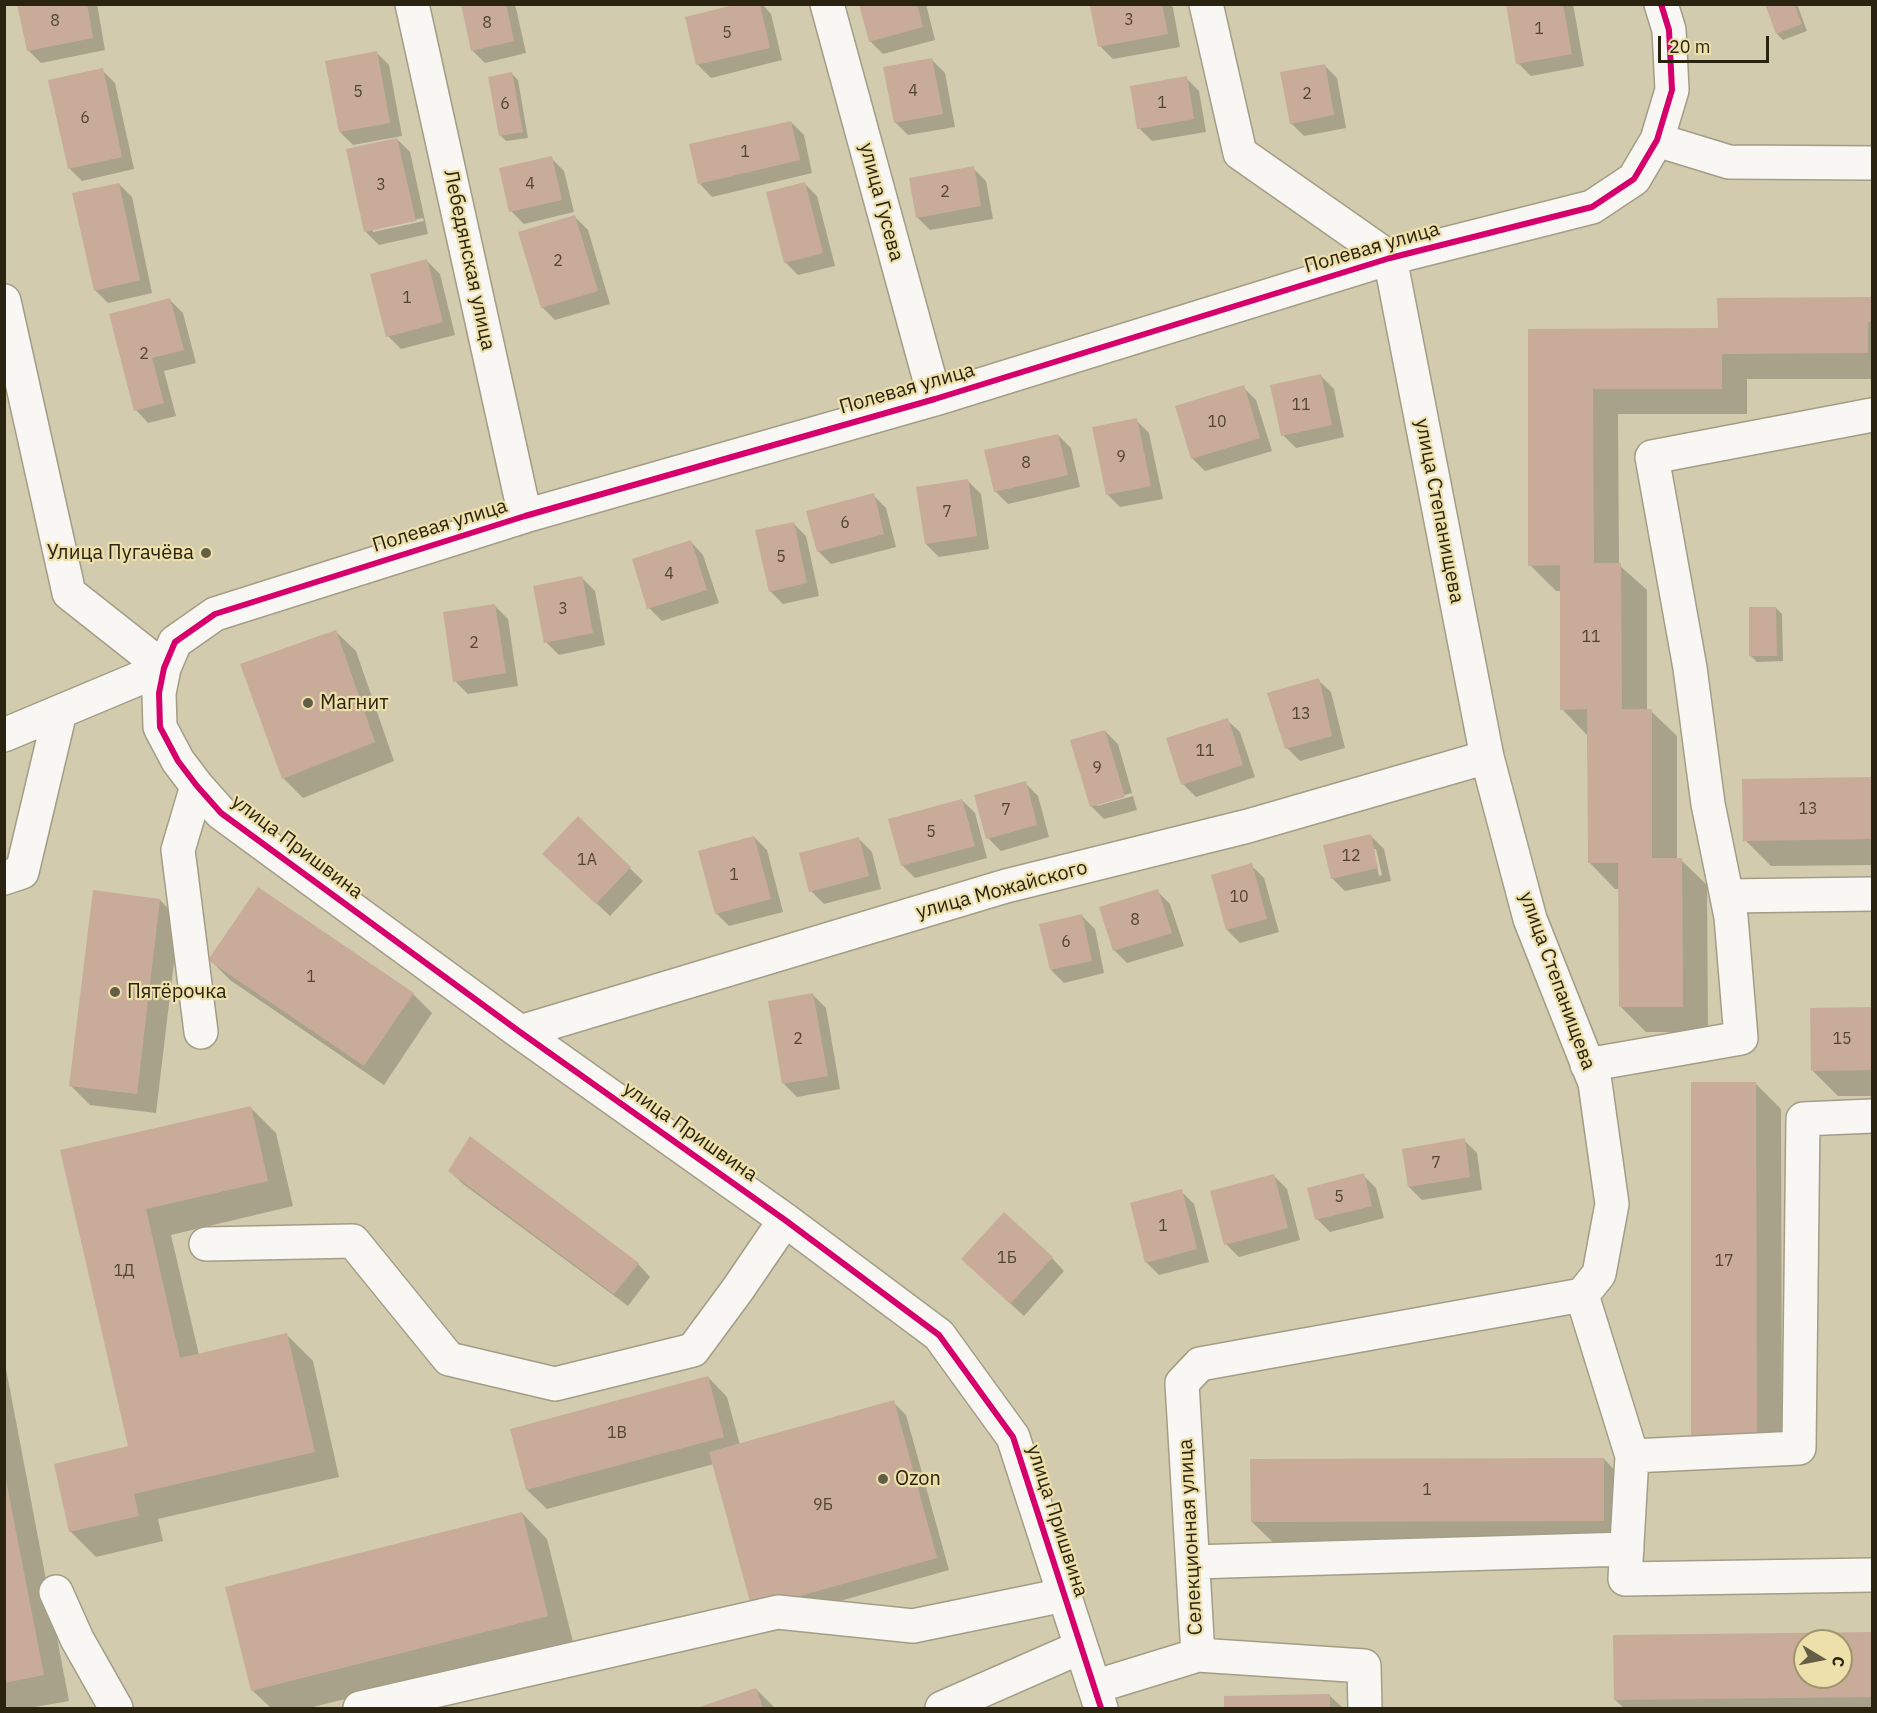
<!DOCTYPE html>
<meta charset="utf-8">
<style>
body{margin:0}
#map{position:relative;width:1877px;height:1713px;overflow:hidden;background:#d2cbae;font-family:"IBM Plex Sans",sans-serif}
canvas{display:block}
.frame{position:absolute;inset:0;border:6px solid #29230f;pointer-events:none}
.north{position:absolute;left:1793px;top:1629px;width:60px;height:60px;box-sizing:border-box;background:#eee0ab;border:2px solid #9f946d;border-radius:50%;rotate:100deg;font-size:16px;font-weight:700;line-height:24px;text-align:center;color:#29230f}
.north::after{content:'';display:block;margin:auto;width:21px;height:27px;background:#645e47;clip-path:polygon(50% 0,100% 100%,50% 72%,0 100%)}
.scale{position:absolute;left:1658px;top:36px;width:111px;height:27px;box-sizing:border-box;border:3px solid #29230f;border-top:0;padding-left:8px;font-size:18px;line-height:21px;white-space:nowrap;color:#29230f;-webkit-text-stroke:4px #eee0ab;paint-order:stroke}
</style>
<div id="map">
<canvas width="1877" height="1713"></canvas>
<div class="frame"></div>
<div class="north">С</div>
<div class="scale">20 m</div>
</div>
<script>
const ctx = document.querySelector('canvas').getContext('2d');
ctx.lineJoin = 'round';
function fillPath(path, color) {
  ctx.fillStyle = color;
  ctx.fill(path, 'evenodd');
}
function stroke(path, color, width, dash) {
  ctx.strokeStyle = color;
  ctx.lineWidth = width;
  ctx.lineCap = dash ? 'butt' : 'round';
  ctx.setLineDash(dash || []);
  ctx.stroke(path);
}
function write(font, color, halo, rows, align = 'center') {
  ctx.font = font + ' "IBM Plex Sans",sans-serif';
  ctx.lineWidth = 4.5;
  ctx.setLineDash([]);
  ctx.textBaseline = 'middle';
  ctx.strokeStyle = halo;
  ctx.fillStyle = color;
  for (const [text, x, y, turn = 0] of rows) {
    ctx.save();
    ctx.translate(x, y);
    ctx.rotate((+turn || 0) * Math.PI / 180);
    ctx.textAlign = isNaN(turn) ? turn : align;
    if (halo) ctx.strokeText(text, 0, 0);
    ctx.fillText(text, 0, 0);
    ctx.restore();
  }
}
fillPath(new Path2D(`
 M19 4H97L105 50 41 63 28 50Z
 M462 4H513L516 8 526 53 485 63 472 50Z
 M743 4H762L771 14 782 60 711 78 698 65 687 18Z
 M863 4H926L935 40 883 54 870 41Z
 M1108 4H1170L1173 8 1180 47 1113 59 1100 46Z
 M1507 4H1573L1584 66 1531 76 1518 63Z
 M1766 4H1797L1807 31 1783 40 1777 34Z
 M376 52 389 65 402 136 353 145 340 132Z
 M932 60 945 73 955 127 908 135 895 122Z
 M1324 65 1337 78 1346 128 1304 136 1291 123Z
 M102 70 115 83 134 169 82 181 69 168Z
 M512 74 518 80 528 138 506 141 500 135Z
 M1186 78 1199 91 1206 132 1152 141 1139 128Z
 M791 122 804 135 812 173 712 197 700 184Z
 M397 139 410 152 428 234 379 245 366 232 348 150ZM423 218 424 221 373 232V229Z
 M551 158 564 171 574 212 524 224 511 211Z
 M973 168 986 181 993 219 930 230 917 217Z
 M804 183 817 196 835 266 798 275 785 262Z
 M119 184 132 197 152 293 108 303 95 290Z
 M575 217 588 230 610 304 555 320 542 307Z
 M427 261 440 274 455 335 401 349 388 336Z
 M1719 299H1872V379H1747V414H1618L1619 565 1647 590V711H1651L1677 736V860H1681L1707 885 1708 1032H1646L1620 1006V889H1615L1590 863 1587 735 1562 709 1561 591H1556L1530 565 1529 331 1719 330Z
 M170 300 183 313 196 363 164 371 176 416 148 423 136 410Z
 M1321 376 1334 389 1344 437 1296 448 1283 435Z
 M1243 387 1256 400 1272 451 1205 471 1192 458Z
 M1136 420 1149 433 1163 499 1120 507 1107 494Z
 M1058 435 1071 448 1080 487 1008 504 995 491Z
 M968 481 981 494 989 549 939 557 926 544Z
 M873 495 886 508 896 547 831 564 818 551Z
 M793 523 806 536 819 596 783 604 770 591Z
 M691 542 703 555 719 603 662 621 649 608Z
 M582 578 595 591 605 645 559 655 546 642Z
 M495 606 508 619 518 686 468 694 455 681Z
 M1776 608 1782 614 1783 661 1757 662 1751 656Z
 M336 632 356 651 394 761 303 798 283 778Z
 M1318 680 1331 692 1345 748 1300 761 1287 748Z
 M1227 720 1240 732 1255 777 1196 797 1183 784Z
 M1105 731 1118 744 1137 810 1104 819 1091 806ZM1132 793 1133 796 1097 806V803Z
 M1872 778V865L1771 866 1745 840 1744 780Z
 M1025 783 1038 796 1049 837 1001 851 988 838Z
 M962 800 975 813 987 858 915 878 902 865Z
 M578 818 643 881 610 916 557 867Z
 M1371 836 1384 849 1391 881 1345 891 1332 878ZM1373 849H1376L1382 875 1379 876Z
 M754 837 767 850 783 912 729 926 716 913Z
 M859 839 872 852 881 889 824 904 811 891Z
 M1251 865 1264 878 1279 932 1240 943 1227 930Z
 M1157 891 1170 904 1184 946 1127 963 1114 950Z
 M160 900 179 920 156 1113 90 1105 71 1086Z
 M1082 916 1095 929 1104 973 1064 983 1051 970Z
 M210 960 413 994 432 1013 384 1085 230 980Z
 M813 995 826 1008 840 1089 797 1097 784 1084Z
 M1812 1009H1872V1096H1838L1812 1070Z
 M1755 1083 1781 1109 1782 1465H1719Z
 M250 1107 276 1133 293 1206 171 1235 199 1355 287 1335 313 1361 339 1477 158 1519 163 1541 96 1557 70 1531 130 1447 62 1152Z
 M1464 1140 1477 1153 1482 1190 1422 1200 1409 1187Z
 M450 1171 638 1264 650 1277 628 1306 463 1184Z
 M1363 1175 1376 1188 1384 1218 1330 1232 1317 1219Z
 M1274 1176 1287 1189 1300 1240 1239 1257 1226 1244Z
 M1181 1191 1194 1204 1209 1262 1159 1275 1146 1262Z
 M1052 1258 1064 1271 1024 1316 976 1272Z
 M4 1358 69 1701 29 1708H8L4 1705Z
 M708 1377 727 1397 740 1445 893 1402 906 1415 949 1570 766 1622 714 1464 547 1509 527 1490Z
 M1604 1459 1629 1485 1630 1546 1278 1547 1252 1522Z
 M522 1513 547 1539 573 1642 309 1708H271L253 1691 227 1588Z
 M1872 1633V1708H1624L1615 1700V1636ZM1805 1641H1841V1677H1805Z
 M756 1689 775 1708H700Z
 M1329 1695 1343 1708H1225V1697Z`), '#0003');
fillPath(new Path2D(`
 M17 4H87L93 38 27 51Z
 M461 4H506L514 41 471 51Z
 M737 4H760L770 48 696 65 685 17Z
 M859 4H917L923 27 869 42Z
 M1100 4H1162L1168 34 1098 47 1090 6Z
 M1506 4H1563L1572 54 1516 64Z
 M1765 4H1794L1802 24 1776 34Z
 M377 51 390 123 339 132 325 61Z
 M932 58 943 114 894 123 883 67Z
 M1325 64 1334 115 1290 124 1280 72Z
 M103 68 122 157 68 169 48 80Z
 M512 72 523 132 499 136 488 77Z
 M1187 76 1194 119 1137 129 1130 86Z
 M791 121 800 160 698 184 689 144Z
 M397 138 416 221 364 232 346 149Z
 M552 156 562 200 509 212 499 168Z
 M974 166 981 206 916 218 909 178Z
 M805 182 823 253 784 263 766 192Z
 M119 183 140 280 94 291 72 193Z
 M575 215 598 291 541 308 518 232Z
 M427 259 443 322 386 337 370 274Z
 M1872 297V322H1868V353L1722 354V389H1593L1594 563H1621L1622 709H1652V858H1682L1683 1007H1619L1618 863H1588L1587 709 1560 710V565L1528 566V329L1718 328 1717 298Z
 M170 298 184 350 152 358 164 403 134 411 109 314Z
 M1321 374 1332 425 1281 436 1270 385Z
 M1244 385 1260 438 1191 459 1175 406Z
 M1137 418 1151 486 1106 495 1092 427Z
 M1058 434 1068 475 994 492 984 450Z
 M968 479 977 536 925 544 916 487Z
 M874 493 884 534 817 552 806 511Z
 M794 522 807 583 769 592 755 530Z
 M691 540 707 590 647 609 632 559Z
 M582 576 593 633 544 643 533 586Z
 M495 604 506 673 453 682 443 612Z
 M1749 607H1776L1777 656H1749Z
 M336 630 375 742 282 779 240 664Z
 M1319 678 1332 736 1285 749 1267 693Z
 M1228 718 1243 765 1181 785 1166 738Z
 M1105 730 1125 797 1090 807 1070 740Z
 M1872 777V839L1743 841 1742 779Z
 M1026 781 1037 825 986 839 974 795Z
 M962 799 975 846 901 866 888 819Z
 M578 816 631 867 596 904 542 854Z
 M1371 834 1378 868 1331 879 1323 845Z
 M754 836 771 899 715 914 698 851Z
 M859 837 869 876 809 892 799 853Z
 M1252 863 1267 919 1226 930 1211 875Z
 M258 887 414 993 364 1066 208 960Z
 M1158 889 1172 933 1113 951 1099 907Z
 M93 890 160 899 137 1094 69 1086Z
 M1082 914 1092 961 1050 970 1039 924Z
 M813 993 828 1076 782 1084 768 1001Z
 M1872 1007V1070L1811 1071 1810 1008Z
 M1691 1082H1756L1757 1440H1691Z
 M251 1106 268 1181 146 1209 180 1358 287 1333 315 1452 134 1494 139 1516 69 1532 54 1464 128 1446 60 1150Z
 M470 1136 639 1263 614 1294 448 1171Z
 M1465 1138 1470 1177 1408 1187 1402 1149Z
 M1364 1173 1372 1206 1315 1220 1307 1188Z
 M1274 1174 1288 1228 1224 1245 1210 1191Z
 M1182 1189 1197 1249 1145 1263 1130 1203Z
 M1004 1212 1053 1257 1010 1304 961 1259Z
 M708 1376 724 1437 526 1490 510 1429Z
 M894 1400 937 1558 752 1609 709 1452Z
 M1604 1458V1521L1251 1522 1250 1459Z
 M4 1470 44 1675 4 1683Z
 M522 1512 548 1616 251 1691 225 1587Z
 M1872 1632V1697L1614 1700 1613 1635ZM1805 1641H1841V1677H1805Z
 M756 1688 763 1708H696Z
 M1330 1694V1708H1224V1696Z`), '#c8ac99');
const minor = new Path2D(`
 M412 4 525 516
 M827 4 935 399
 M1657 140 1729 162 1872 163
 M4 301 69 593 164 668
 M4 735 164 668
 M197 786 178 850 201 1032
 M4 878 22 872 60 712
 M1727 896 1872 894
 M520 1032 1006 886 1248 826 1487 757
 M1587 1065 1741 1038 1731 917 1708 804 1690 668 1652 457 1872 415
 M206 1244 353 1241 449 1359 555 1384 693 1350 738 1289 785 1220
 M1582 1295 1632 1456 1625 1579 1872 1575
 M1632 1456 1799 1448 1803 1119 1872 1116
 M1193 1562 1627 1549
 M56 1592 77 1639 116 1708
 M1198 1655 1364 1666 1365 1708
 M1094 1687 1198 1655 1182 1383 1200 1364 1582 1295 1599 1274 1612 1204 1595 1083 1530 919 1487 757 1390 258 1240 153 1206 4
 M360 1708 778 1612 913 1626 1064 1595
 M942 1708 1081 1647
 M1101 1708 1013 1437 939 1335 785 1220 520 1032 221 813 197 786 178 761 160 727 159 693 164 668 175 642 215 614 525 516 935 399 1390 258 1592 207 1634 179 1657 140 1672 90 1669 30 1661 4`);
stroke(minor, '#a39d87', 36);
stroke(minor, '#f8f7f3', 33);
stroke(new Path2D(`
 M1101 1708 1013 1437 939 1335 785 1220 520 1032 221 813 197 786 178 761 160 727 159 693 164 668 175 642 215 614 525 516 935 399 1390 258 1592 207 1634 179 1657 140 1672 90 1669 30 1661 4`), '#d6006c', 6);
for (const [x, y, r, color] of [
 [206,553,6,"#645e47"],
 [308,703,6,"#645e47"],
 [115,992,6,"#645e47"],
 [883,1479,6,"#645e47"]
]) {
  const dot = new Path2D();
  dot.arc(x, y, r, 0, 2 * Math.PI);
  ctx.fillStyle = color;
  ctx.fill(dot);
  stroke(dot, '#eee0ab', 2);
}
write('16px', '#514532', null, [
 ["3",1129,20],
 ["8",55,21],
 ["8",487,23],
 ["1",1539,29],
 ["5",727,33],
 ["4",913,91],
 ["5",358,92],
 ["2",1307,94],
 ["1",1162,103],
 ["6",505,104],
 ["6",85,118],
 ["1",745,152],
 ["4",530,184],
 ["3",381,185],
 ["2",945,192],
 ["2",558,261],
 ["1",407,298],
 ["2",144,354],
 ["11",1301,405],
 ["10",1217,422],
 ["9",1121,457],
 ["8",1026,463],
 ["7",947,512],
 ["6",845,523],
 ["5",781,557],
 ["4",669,574],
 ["3",563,609],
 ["11",1591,637],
 ["2",474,643],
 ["13",1301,714],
 ["11",1205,751],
 ["9",1097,768],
 ["13",1808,809],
 ["7",1006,810],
 ["5",931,832],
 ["12",1351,856],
 ["1А",587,860],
 ["1",734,875],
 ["10",1239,897],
 ["8",1135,920],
 ["6",1066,942],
 ["1",311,977],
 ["2",798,1039],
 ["15",1842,1039],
 ["7",1436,1163],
 ["5",1339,1197],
 ["1",1163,1226],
 ["1Б",1007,1258],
 ["17",1724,1261],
 ["1Д",124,1271],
 ["1В",617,1433],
 ["1",1427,1490],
 ["9Б",823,1505]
]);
write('20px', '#29230f', '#eee0ab', [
 ["улица Гусева",881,202,75],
 ["Полевая улица",1372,248,-16],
 ["Лебедянская улица",469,260,78],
 ["Полевая улица",907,389,-16],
 ["улица Степанищева",1439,511,79],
 ["Полевая улица",440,526,-17],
 ["улица Пришвина",297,847,37],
 ["улица Можайского",1002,890,-15],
 ["улица Степанищева",1557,981,70],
 ["улица Пришвина",690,1132,35],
 ["улица Пришвина",1057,1521,72],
 ["Селекционная улица",1191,1537,-93]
]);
write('20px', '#29230f', '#eee0ab', [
 ["Улица Пугачёва",194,553,"right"],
 ["Магнит",320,703],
 ["Пятёрочка",127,992],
 ["Ozon",895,1479]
], 'left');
</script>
